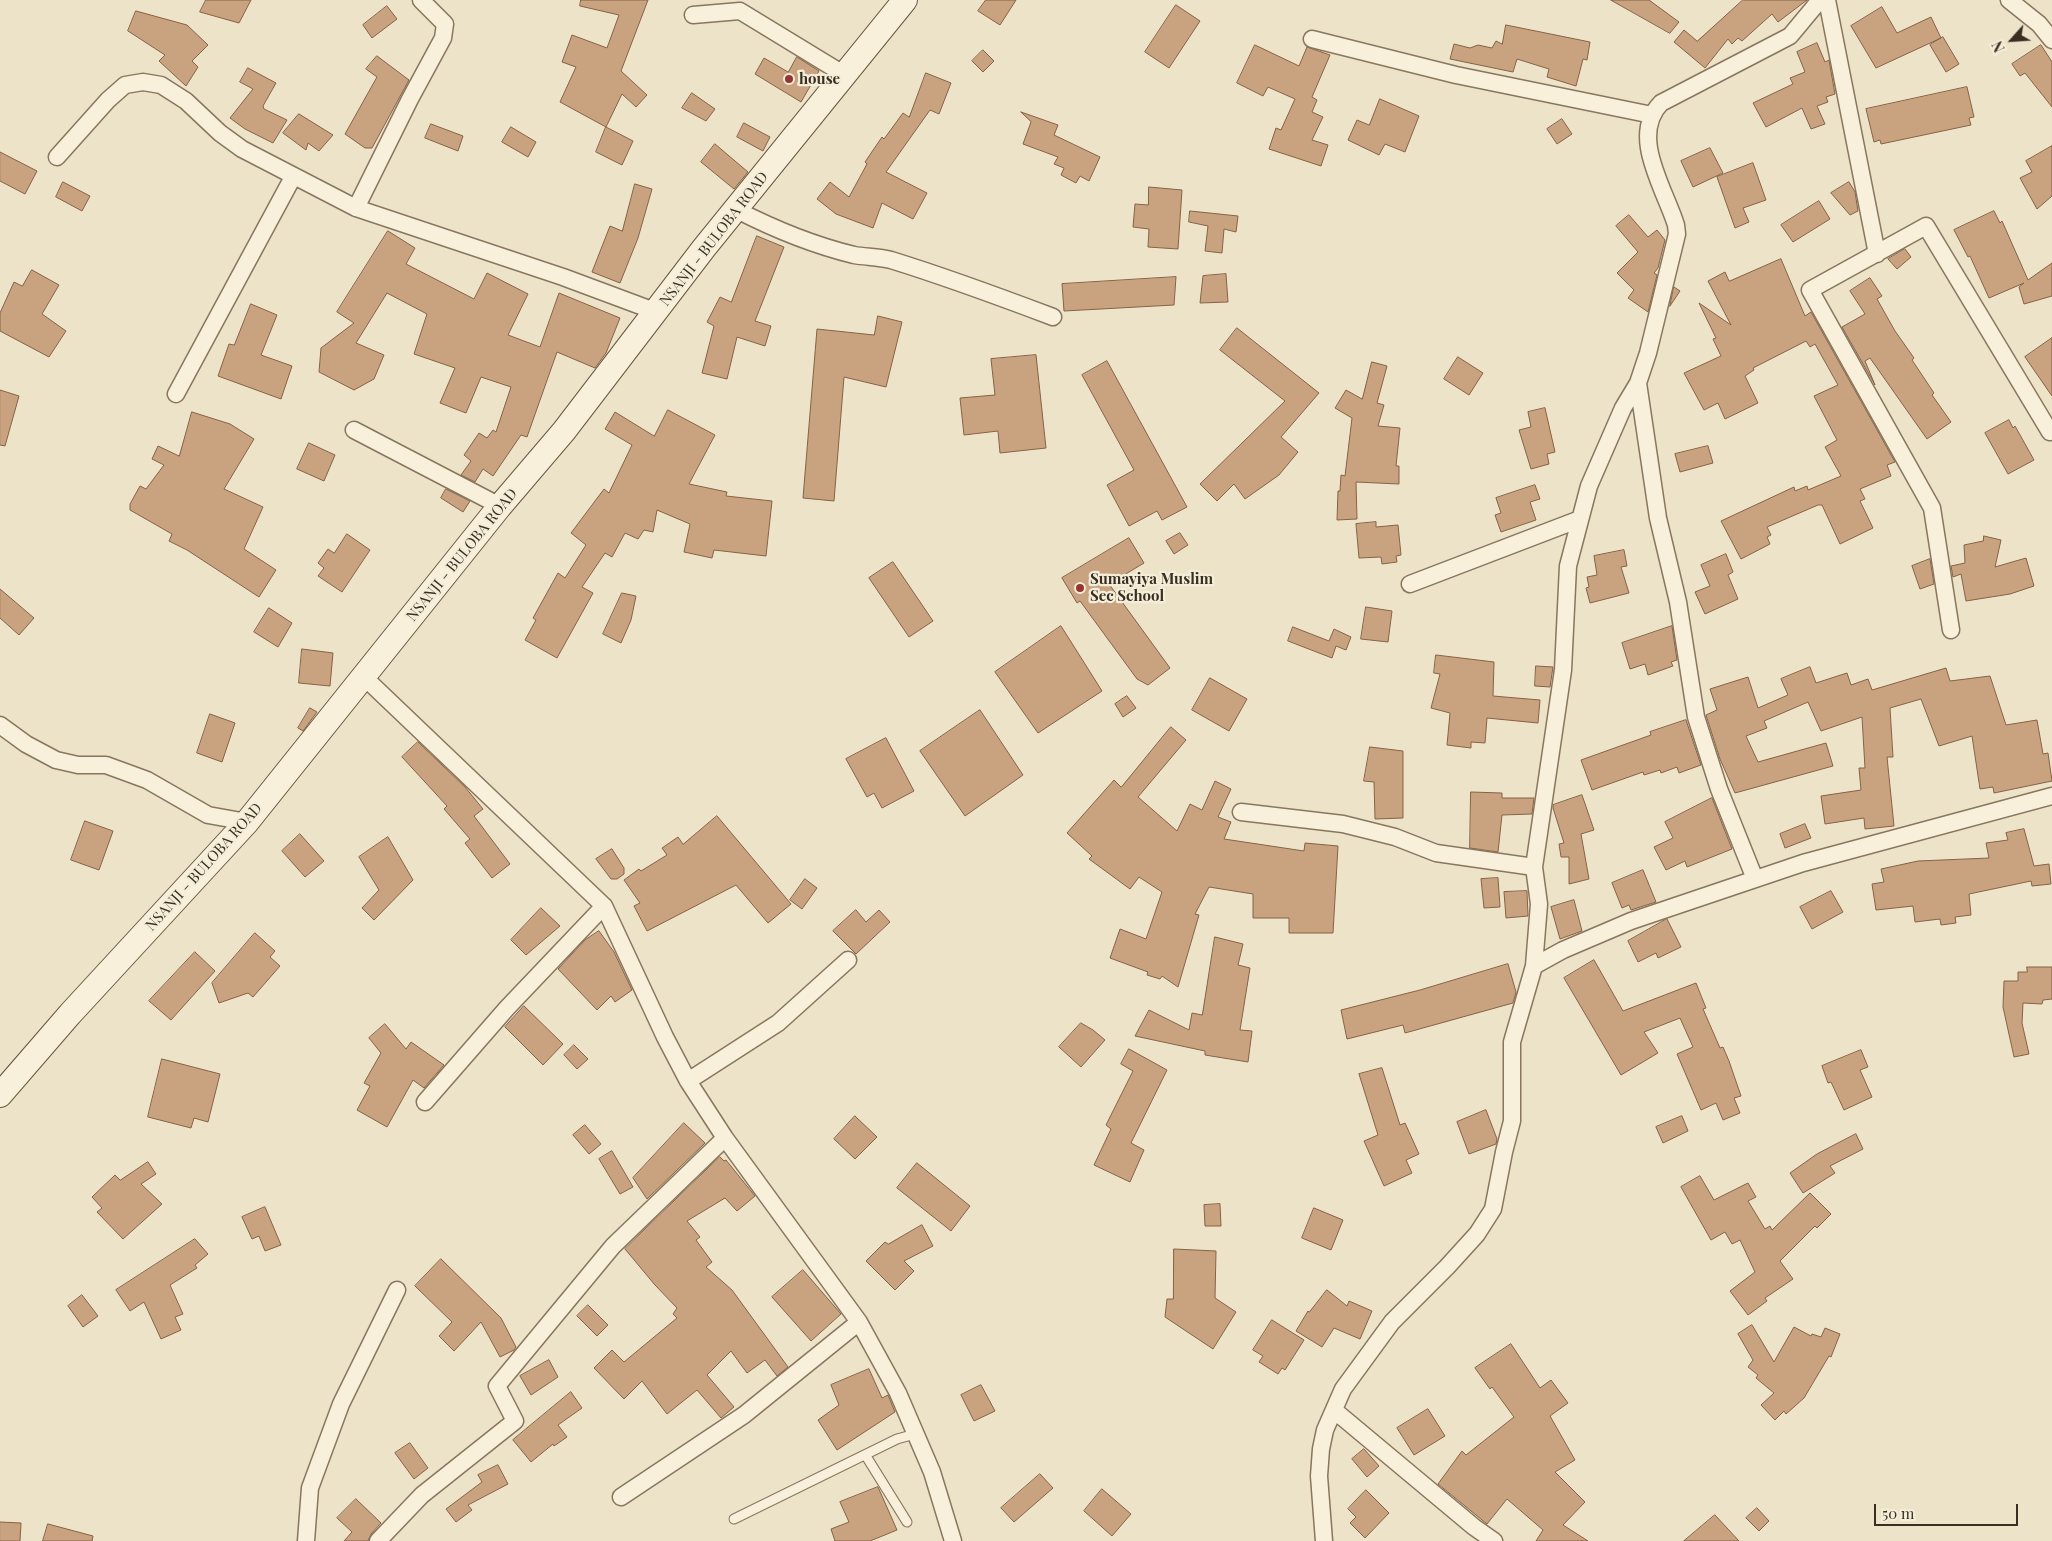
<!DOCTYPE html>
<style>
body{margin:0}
#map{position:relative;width:2052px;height:1541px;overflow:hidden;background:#ede3c8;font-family:"Playfair Display",serif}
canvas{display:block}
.north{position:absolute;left:1987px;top:15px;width:50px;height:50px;-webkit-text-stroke:4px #f4edd8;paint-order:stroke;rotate:244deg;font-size:14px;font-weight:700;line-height:20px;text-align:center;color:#392e21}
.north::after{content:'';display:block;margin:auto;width:18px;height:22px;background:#392e21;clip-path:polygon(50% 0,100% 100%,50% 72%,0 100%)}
.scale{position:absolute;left:1874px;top:1504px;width:144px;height:22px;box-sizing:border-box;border:2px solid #392e21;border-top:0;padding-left:6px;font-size:15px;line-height:18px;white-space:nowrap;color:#392e21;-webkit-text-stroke:4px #f4edd8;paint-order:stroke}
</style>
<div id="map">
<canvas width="2052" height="1541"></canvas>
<div class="north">N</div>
<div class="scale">50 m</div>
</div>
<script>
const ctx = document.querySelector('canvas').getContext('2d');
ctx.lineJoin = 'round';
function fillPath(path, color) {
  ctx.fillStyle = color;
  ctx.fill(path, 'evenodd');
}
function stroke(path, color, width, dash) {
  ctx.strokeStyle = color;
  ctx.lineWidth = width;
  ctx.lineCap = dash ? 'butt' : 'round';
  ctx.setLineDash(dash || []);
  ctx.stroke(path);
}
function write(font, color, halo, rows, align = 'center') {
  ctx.font = font + ' "Playfair Display",serif';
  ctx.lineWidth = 4.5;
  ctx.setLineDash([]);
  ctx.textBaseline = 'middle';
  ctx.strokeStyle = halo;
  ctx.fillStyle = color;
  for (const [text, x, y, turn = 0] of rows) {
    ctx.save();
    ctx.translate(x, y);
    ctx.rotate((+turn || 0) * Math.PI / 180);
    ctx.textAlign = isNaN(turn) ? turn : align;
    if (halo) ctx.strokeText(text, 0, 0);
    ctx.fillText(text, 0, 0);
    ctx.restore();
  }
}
const building = new Path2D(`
 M206 0H251L239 23 200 12Z
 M581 0H648L621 71 647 95 636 107 622 94 606 127 560 102 576 67 562 62 572 35 607 48 619 15 580 6Z
 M986 0H1016L1000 25 978 11Z
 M1611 0H1649L1679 22 1670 33Z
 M1743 0H1807L1778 22 1772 14 1742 41 1738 38 1732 44 1728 39 1705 68 1674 42 1684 30 1697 41Z
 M1176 5 1200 21 1169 68 1145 52Z
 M387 6 397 19 372 38 363 25Z
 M1882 7 1897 33 1931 17 1941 38 1876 68 1851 26Z
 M136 11 187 25 208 45 192 61 198 67 186 86 159 61 165 55 128 31Z
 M1506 25 1590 42 1587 60 1583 59 1576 86 1547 77 1549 69 1517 59 1513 72 1450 59 1454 44 1470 48 1478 45 1492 48 1496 41 1502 44Z
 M1943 37 1959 64 1946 72 1930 45Z
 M1817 43 1825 62 1829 60 1835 94 1826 97 1828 102 1817 106 1825 124 1811 129 1802 108 1766 127 1753 103 1793 84 1790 78 1805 72 1797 52Z
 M1255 45 1299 66 1307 47 1330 55 1312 97 1317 100 1312 112 1323 117 1312 140 1328 145 1321 166 1269 149 1276 128 1281 130 1295 99 1268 87 1263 96 1237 83Z
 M2041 45 2052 62V107L2025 73 2020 76 2012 64Z
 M983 50 994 61 983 72 972 61Z
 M377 56 409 80 372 148H365L345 134 377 77 366 69Z
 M797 57 819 71 801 102 755 74 764 58 788 72Z
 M248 68 276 83 263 106 264 109 287 120 273 143 245 129 230 118 253 89 240 82Z
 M926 73 951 83 939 114 930 110 886 172 927 193 913 219 882 203 873 228 836 214 817 199 830 182 849 197 867 164 865 162 882 137 884 139 903 113 909 117Z
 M1967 87 1974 117 1969 118 1971 125 1881 144 1880 140 1874 142 1866 109Z
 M692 93 715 109 706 121 682 108Z
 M1380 99 1419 116 1405 152 1385 144 1379 155 1348 140 1357 120 1369 125Z
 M1021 112 1058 125 1054 135 1100 157 1089 181 1080 176 1076 183 1061 175 1064 168 1054 164 1058 157 1023 144 1031 122Z
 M299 114 333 135 319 151 308 143 306 150 283 133Z
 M1562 119 1572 134 1557 144 1547 129Z
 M744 123 770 137 763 151 737 137Z
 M431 124 463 136 458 151 425 138Z
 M511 127 536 142 528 157 502 142Z
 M606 127 633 141 622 165 596 152Z
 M715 144 748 172 734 189 701 162Z
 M2052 146V196L2037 209 2020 178 2032 172 2026 161Z
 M1710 148 1723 173 1693 187 1681 161Z
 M0 152 37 171 25 194 0 181Z
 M1753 163 1766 200 1743 208 1749 222 1735 228 1717 177Z
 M63 182 90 196 82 211 56 197Z
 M1849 182 1855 192 1858 211 1850 215 1831 193Z
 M635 184 652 189 638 238 620 283 592 272 610 226 622 231Z
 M1149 187 1182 190 1178 249 1148 247 1149 229 1133 227 1135 204 1148 205Z
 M1819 201 1830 219 1793 242 1781 225Z
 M1190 211 1238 216 1236 232 1224 229 1222 253 1205 251 1208 226 1189 222Z
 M1994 211 2000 223 2002 221 2028 280 2052 263V296L2024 304 2019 287 2024 283 1989 298 1970 256 1968 257 1954 230Z
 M1629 215 1648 237 1657 230 1665 240 1658 268 1654 273 1657 275 1648 312 1628 298 1634 290 1617 273 1638 252 1616 226Z
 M388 231 415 248 406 264 474 299 487 273 528 294 508 335 540 347 559 293 620 318 606 353 595 368 557 352 527 437 521 435 493 476 483 469 475 482 461 475 471 461 464 455 479 433 487 438 493 430 496 432 511 387 481 377 466 413 440 403 455 368 414 354 427 314 387 293 356 343 384 355 374 379 354 390 319 372 321 348 354 323 337 312Z
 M757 236 784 247 755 321 771 326 765 346 737 337 727 379 702 373 714 326 707 322 720 297 731 302Z
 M1905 249 1911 257 1897 269 1888 259Z
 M1781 259 1805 316 1811 312 1895 462 1887 465 1891 476 1860 489 1865 499 1860 501 1873 528 1840 544 1822 505H1818L1767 527 1771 535 1767 537 1770 544 1741 559 1721 521 1794 487 1795 491 1807 486 1808 490 1841 476 1825 447 1837 440 1814 396 1838 385 1815 344 1810 347 1806 341 1753 368 1754 370 1745 376 1758 403 1725 419 1718 403 1704 410 1684 373 1721 356 1713 339 1716 338 1699 303 1731 325 1708 281 1725 272 1729 281Z
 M32 270 59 285 42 314 66 331 49 357 0 331V313L14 282 22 286Z
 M1226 274 1228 302 1200 303 1203 276Z
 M1176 277 1174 305 1064 311 1062 284Z
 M1870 278 1882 296 1877 299 1895 331 1914 358 1912 360 1934 393 1932 395 1951 422 1927 439 1870 358 1865 361 1875 385 1842 327 1865 314 1850 291Z
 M1674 287 1680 291 1670 306Z
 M251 304 277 315 261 355 292 366 281 399 218 376 229 344 234 345Z
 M878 316 902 322 886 387 844 377 834 501 803 498 817 329 874 335Z
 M1237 328 1319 393 1281 437 1298 452 1279 475 1245 499 1234 484 1217 501 1200 484 1285 401 1220 350Z
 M2052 338V396L2025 357Z
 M1036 355 1046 448 1000 453 998 431 964 435 960 398 995 395 991 359Z
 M1458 357 1483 373 1469 395 1444 379Z
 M1107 361 1187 507 1162 520 1157 511 1129 526 1107 485 1134 470 1082 375Z
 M1372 362 1387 366 1377 403 1384 405 1378 426 1400 428 1396 466H1399V484L1356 482 1357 519 1337 520 1338 491H1340L1341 475 1345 476 1352 418 1335 408 1346 390 1362 399Z
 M0 390 19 396 5 446 0 445Z
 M1545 408 1555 452 1547 454 1549 464 1531 469 1519 430 1531 427 1528 412Z
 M668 410 715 435 689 484 727 492 726 496 772 501 766 556 714 550 712 558 684 552 690 524 657 510 653 532 644 530 638 539 625 533 612 557 605 553 582 587 593 593 557 658 525 640 536 620 533 618 558 573 565 578 586 545 571 533 604 489 609 493 632 445 605 429 615 412 654 436Z
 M192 412 230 424 254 439 224 489 263 507 244 549 276 570 259 597 187 550 169 541 172 534 130 510V504L140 486 146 489 164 465 152 459 158 446 179 456Z
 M2009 420 2013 428 2015 426 2034 460 2008 474 1985 433Z
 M309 443 335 455 324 481 297 469Z
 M1708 446 1713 463 1680 472 1675 454Z
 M1535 485 1540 499 1530 502 1536 520 1501 532 1495 515 1501 513 1496 498Z
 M446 489 470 501 463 512 441 498Z
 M1376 522V527L1398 525 1401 555 1396 556 1397 562 1382 564 1381 557 1359 558 1356 524Z
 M1180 533 1188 545 1174 554 1166 541Z
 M347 534 370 550 342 592 318 576 324 568 318 563 328 549 334 553Z
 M1984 536 2001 540 1995 567 2026 558 2034 586 2010 594 1966 601 1961 574 1953 577 1951 566 1965 563 1964 545 1983 541Z
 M1129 538 1144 563 1109 584 1170 668 1148 685 1137 679 1080 601 1077 603 1062 578Z
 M1624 550 1627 566 1621 567 1629 593 1590 603 1586 588 1589 587 1587 577 1597 575 1594 556Z
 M1726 554 1733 572 1728 575 1738 599 1705 614 1695 592 1710 586 1701 565Z
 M1930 559 1934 584 1920 589 1912 566Z
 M893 562 933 621 909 637 869 578Z
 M0 589 34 618 19 635 0 618Z
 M622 593 636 596 631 620 621 643 603 634Z
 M1366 607 1392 611 1388 642 1361 639Z
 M269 608 292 623 278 647 254 632Z
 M1061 626 1102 691 1038 733 995 672Z
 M1672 626 1677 660 1671 662 1673 666 1648 675 1645 664 1630 669 1622 643Z
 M1293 627 1329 641 1334 629 1351 637 1346 650 1336 646 1332 658 1288 641Z
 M302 649 333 653 330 686 299 683Z
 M1436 655 1494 662 1493 696 1540 700 1538 723 1487 718 1485 743 1471 742V748L1447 745 1450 713 1431 708 1440 674 1434 673Z
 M1536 666 1553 667 1550 687 1535 686Z
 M1810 667 1816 683 1847 673 1851 685 1868 679 1872 690 1946 668 1950 681 1990 676 2006 725 2037 720 2043 754 2048 753 2052 781 1994 793 1993 787 1980 789 1972 736 1939 746 1921 699 1890 708 1893 757H1887L1894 826 1865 829 1864 818 1825 824 1821 796 1861 790 1859 768H1865L1862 717 1821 731 1808 702 1764 721 1767 728 1746 736 1758 762 1826 743 1833 766 1735 793 1720 759 1706 715 1717 710 1710 689 1748 677 1758 708 1788 695 1781 679Z
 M1210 678 1247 699 1229 731 1192 710Z
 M1127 696 1136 708 1123 717 1115 704Z
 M310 708 317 712 303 731 298 728Z
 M980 710 1023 775 965 816 920 751Z
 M210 714 235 723 222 762 197 753Z
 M1686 720 1701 765 1679 773 1677 767 1661 773 1660 770 1644 775 1643 772 1592 790 1581 760 1651 735 1650 732Z
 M1171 727 1186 740 1138 797 1177 831 1190 804 1202 810 1215 781 1231 789 1218 817 1231 822 1224 839 1304 851 1305 843 1338 846 1333 933H1289V918H1253V894L1209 887 1195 914 1199 915 1178 987 1162 976 1160 979 1147 975 1148 972 1110 958 1120 929 1146 939 1162 892 1139 877 1130 889 1089 859 1092 856 1067 833 1114 780 1121 787Z
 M886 738 914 791 882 808 874 793 867 797 846 759Z
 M418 742 465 787 483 809 474 816 510 864 492 878 465 843 470 839 444 809 447 806 402 757Z
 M1370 747 1403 751V818L1375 819 1374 782 1364 781Z
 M1471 792 1502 793V798H1534L1532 814 1502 815 1498 852 1470 848Z
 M1582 795 1594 830 1581 834 1589 879 1569 884V857H1561L1559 844 1564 843 1553 808V805Z
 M1712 798 1732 849 1687 867 1685 861 1666 870 1654 847 1673 838 1665 822Z
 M717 816 791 904 768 923 736 885 647 931 634 906 640 903 624 880 639 869 641 871 667 855 662 848 678 837 683 844Z
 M85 821 113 831 99 870 71 860Z
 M1805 824 1811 838 1785 848 1780 834Z
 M2024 829 2034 866 2049 864 2051 884 2032 886 2031 881 1969 894 1971 915 1955 917 1956 923 1941 925 1940 919 1915 922 1913 906 1876 910 1872 884 1884 882 1881 869 1918 861 1989 858 1986 843 2008 840 2006 833Z
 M300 834 324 861 305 877 282 851Z
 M388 837 413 880 374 920 362 908 379 890 359 857Z
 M612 849 624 868V874L617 879H611L596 859Z
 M1643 870 1656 902 1631 910 1629 905 1622 908 1612 883Z
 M1498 878 1500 907 1484 908 1481 879Z
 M805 879 817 888 802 909 790 900Z
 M1527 891 1528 916 1506 918 1504 892Z
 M1831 891 1843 912 1812 929 1800 907Z
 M1574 900 1582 931 1560 939 1551 907Z
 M541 908 560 926 526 955 511 940Z
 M856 910 866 922 879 910 890 922 856 954 833 931Z
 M1667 919 1681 947 1658 958 1656 953 1638 962 1628 941Z
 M599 931 614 952 632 990 615 1002 611 996 597 1010 558 969 585 940Z
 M255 933 275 951 270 957 280 966 253 997 248 993 219 1003 212 983Z
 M1215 937 1243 944 1238 965 1250 968 1240 1030 1252 1031 1248 1062 1205 1055V1051L1135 1036 1149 1010 1189 1030 1192 1013 1202 1015Z
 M195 952 215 971 171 1020 149 1001Z
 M1594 960 1623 1011 1696 983 1706 1008 1703 1009 1720 1048 1723 1047 1729 1061 1741 1096 1734 1098 1740 1113 1723 1120 1716 1103 1701 1110 1677 1054 1693 1047 1680 1018 1644 1032 1658 1053 1621 1075 1564 978Z
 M1508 964 1516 992 1513 1003 1405 1033 1403 1025 1347 1039 1341 1010 1420 990Z
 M2027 967H2052V999L2043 1000 2042 1004 2023 1003 2022 1023 2029 1054 2014 1057 2003 1007 2004 981H2018V972H2027Z
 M524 1006 563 1044 543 1065 505 1027Z
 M1081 1023 1093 1030 1105 1040 1081 1067 1059 1047Z
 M385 1024 406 1049 411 1042 444 1065 424 1088 413 1080 387 1127 357 1110 370 1086 364 1083 381 1053 369 1038Z
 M574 1045 588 1059 577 1069 564 1055Z
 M1129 1049 1167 1070 1131 1143 1144 1150 1130 1182 1094 1165 1111 1129 1106 1125 1133 1071 1121 1064Z
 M1861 1050 1868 1067 1860 1070 1872 1097 1844 1110 1831 1082 1828 1083 1822 1066Z
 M162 1059 220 1074 208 1122 194 1118 191 1128 148 1117Z
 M1382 1068 1400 1125 1405 1123 1419 1154 1406 1160 1412 1173 1384 1186 1364 1141 1378 1135 1359 1074Z
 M1486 1110 1497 1139 1496 1144 1469 1154 1457 1122Z
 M855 1116 877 1137 855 1159 834 1139Z
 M1682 1116 1688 1131 1663 1143 1656 1127Z
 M684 1123 705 1143 647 1199 633 1178Z
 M585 1125 601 1144 589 1154 573 1135Z
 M1856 1134 1863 1149 1830 1166 1835 1173 1803 1193 1790 1173 1817 1154Z
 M612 1151 633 1187 620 1194 599 1159Z
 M720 1157 724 1161 726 1160 755 1196 737 1211 725 1198 687 1221 700 1237 696 1240 712 1262 706 1267 732 1290 788 1367 777 1376 765 1360 747 1373 731 1351 707 1375 734 1407 721 1418 697 1390 667 1414 642 1381 624 1399 594 1368 612 1350 624 1362 677 1318 673 1314 677 1308 655 1285 625 1249Z
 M148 1162 156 1174 141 1184 162 1204 123 1239 97 1212 102 1208 92 1197 115 1175 120 1180Z
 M917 1163 970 1206 951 1231 897 1188Z
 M1700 1176 1714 1200 1748 1183 1756 1197 1748 1201 1765 1229 1770 1226 1772 1230 1810 1193 1831 1214 1817 1228 1815 1226 1780 1261 1793 1279 1765 1298 1767 1301 1748 1315 1730 1291 1755 1272 1740 1240 1732 1244 1725 1232 1711 1240 1681 1187Z
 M1220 1204 1221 1226H1205L1204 1205Z
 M265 1207 281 1245 265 1251 259 1236 252 1239 242 1217Z
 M1314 1208 1343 1220 1331 1250 1302 1238Z
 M922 1225 933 1246 904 1261 914 1271 895 1290 866 1261 885 1242 888 1244Z
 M195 1239 208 1254 195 1265 197 1268 170 1285 183 1314 175 1317 181 1330 161 1339 144 1302 130 1311 116 1290Z
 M1174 1249 1216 1251 1215 1298 1236 1312 1213 1349 1165 1317 1167 1299H1173Z
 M441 1259 501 1318 516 1347 514 1350 500 1357 481 1322 454 1351 439 1336 452 1322 415 1286Z
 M803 1270 841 1314 811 1341 772 1297Z
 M1327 1290 1347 1306 1349 1301 1372 1311 1360 1339 1334 1328 1322 1347 1296 1331 1308 1311 1309 1312Z
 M82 1295 98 1316 83 1327 68 1306Z
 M588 1305 608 1325 597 1336 577 1316Z
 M1272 1320 1304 1340 1285 1370 1282 1368 1278 1374 1259 1362 1263 1356 1253 1350Z
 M1752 1325 1774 1362 1794 1327 1811 1336 1812 1334 1821 1337 1825 1328 1840 1334 1831 1357 1829 1356 1804 1398 1786 1414 1784 1411 1775 1420 1761 1405 1774 1393 1756 1378 1758 1375 1748 1367 1753 1360 1738 1334Z
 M1511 1344 1540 1388 1551 1380 1568 1403 1550 1416 1575 1460 1555 1472 1585 1502 1563 1525 1588 1541H1536L1543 1530 1507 1499 1487 1524 1438 1484 1462 1451 1466 1455 1514 1417 1492 1387 1490 1389 1475 1368Z
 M549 1360 558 1377 531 1395 520 1376Z
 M869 1369 882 1398 888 1395 895 1412 837 1450 818 1420 839 1405 831 1385Z
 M981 1385 995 1411 974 1421 961 1395Z
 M571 1392 582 1408 558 1425 567 1437 554 1446 553 1444 531 1462 513 1440Z
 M1428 1409 1445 1436 1414 1455 1397 1428Z
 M410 1443 428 1468 414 1479 395 1453Z
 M1364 1449 1379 1466 1367 1477 1352 1459Z
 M498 1465 508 1484 468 1505 472 1510 456 1522 446 1509 482 1482 478 1475Z
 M1040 1474 1053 1488 1014 1522 1001 1508Z
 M878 1487 897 1530 870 1541H835L831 1529 849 1522 840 1502Z
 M1102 1489 1131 1514 1112 1536 1084 1511Z
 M1366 1490 1389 1513 1365 1538 1350 1523 1356 1517 1348 1509Z
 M356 1499 381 1523 371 1534 368 1541H344L352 1532 337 1518Z
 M1757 1508 1769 1521 1759 1531 1746 1518Z
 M1715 1515 1739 1541H1684Z
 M0 1522 21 1523 20 1541H0Z
 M48 1524 93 1536 92 1541H43Z`);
fillPath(building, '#c9a280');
stroke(building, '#866245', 1);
const lane = new Path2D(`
 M866 1456 907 1522
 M734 1519 897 1439 915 1434`);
const street = new Path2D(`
 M1827 0 1877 254
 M2009 0 2039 24 2052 40
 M693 15 740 11 845 75
 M1312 39 1456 75 1652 115
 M57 157 108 100 125 85 143 82 161 85 186 101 220 133 242 149 356 208 563 277 657 312
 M356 208 410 99 443 38 445 24 421 0
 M737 210C774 229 813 245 854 255 866 257 879 257 891 260 946 277 1000 297 1053 317
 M1638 383 1658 518 1678 602 1696 717 1719 789 1755 879
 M176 394 293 177
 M354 430 500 506
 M1410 584 1580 519
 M1951 630 1932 508 1810 290 1926 226 2050 432
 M364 677 604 906 665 1037 688 1081 725 1138 859 1322 898 1393 932 1472 953 1541
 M0 725 26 744 56 760 78 765H106L147 780 208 815 247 822
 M1241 812 1343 824 1395 837 1436 853 1534 867
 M1534 966 1563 950 1631 921 1803 863 2052 796
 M688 1081 778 1023 848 960
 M425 1102 507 1008 604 906
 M1335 1411 1474 1527 1494 1541
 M621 1497 744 1415 859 1322
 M306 1541 310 1488 341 1404 397 1290
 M378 1541 422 1495 515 1421 497 1386 613 1246 725 1138
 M1324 1541 1319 1476 1321 1449 1325 1430 1343 1389 1392 1322 1447 1267 1477 1234 1493 1209 1504 1152 1512 1121V1042L1534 966 1539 904 1534 867 1563 670 1568 566 1589 486 1623 408 1638 383 1648 353 1677 234 1676 225C1665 189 1629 136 1661 103L1790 36 1820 0`);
const secondary = new Path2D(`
 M0 1095 70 1014 247 822 500 506 564 431 704 248 905 0`);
stroke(lane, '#88765e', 11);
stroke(street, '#88765e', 19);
stroke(secondary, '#6a5741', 26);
stroke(lane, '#f8f0db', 9);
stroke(street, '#f8f0db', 16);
stroke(secondary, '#f8f0db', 24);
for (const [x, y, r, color] of [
 [789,79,5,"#953430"],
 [1080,588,5,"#953430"]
]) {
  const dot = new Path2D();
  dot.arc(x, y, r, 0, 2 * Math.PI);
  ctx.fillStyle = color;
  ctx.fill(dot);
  stroke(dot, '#f4edd8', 2);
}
write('bold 15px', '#392e21', '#f4edd8', [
 ["house",799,79],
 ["Sumayiya Muslim",1090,579],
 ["Sec School",1090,596]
], 'left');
write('15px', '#392e21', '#f4edd8', [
 ["NSANJI - BULOBA ROAD",714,239,-52],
 ["NSANJI - BULOBA ROAD",462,555,-51],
 ["NSANJI - BULOBA ROAD",204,867,-48]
]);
</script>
